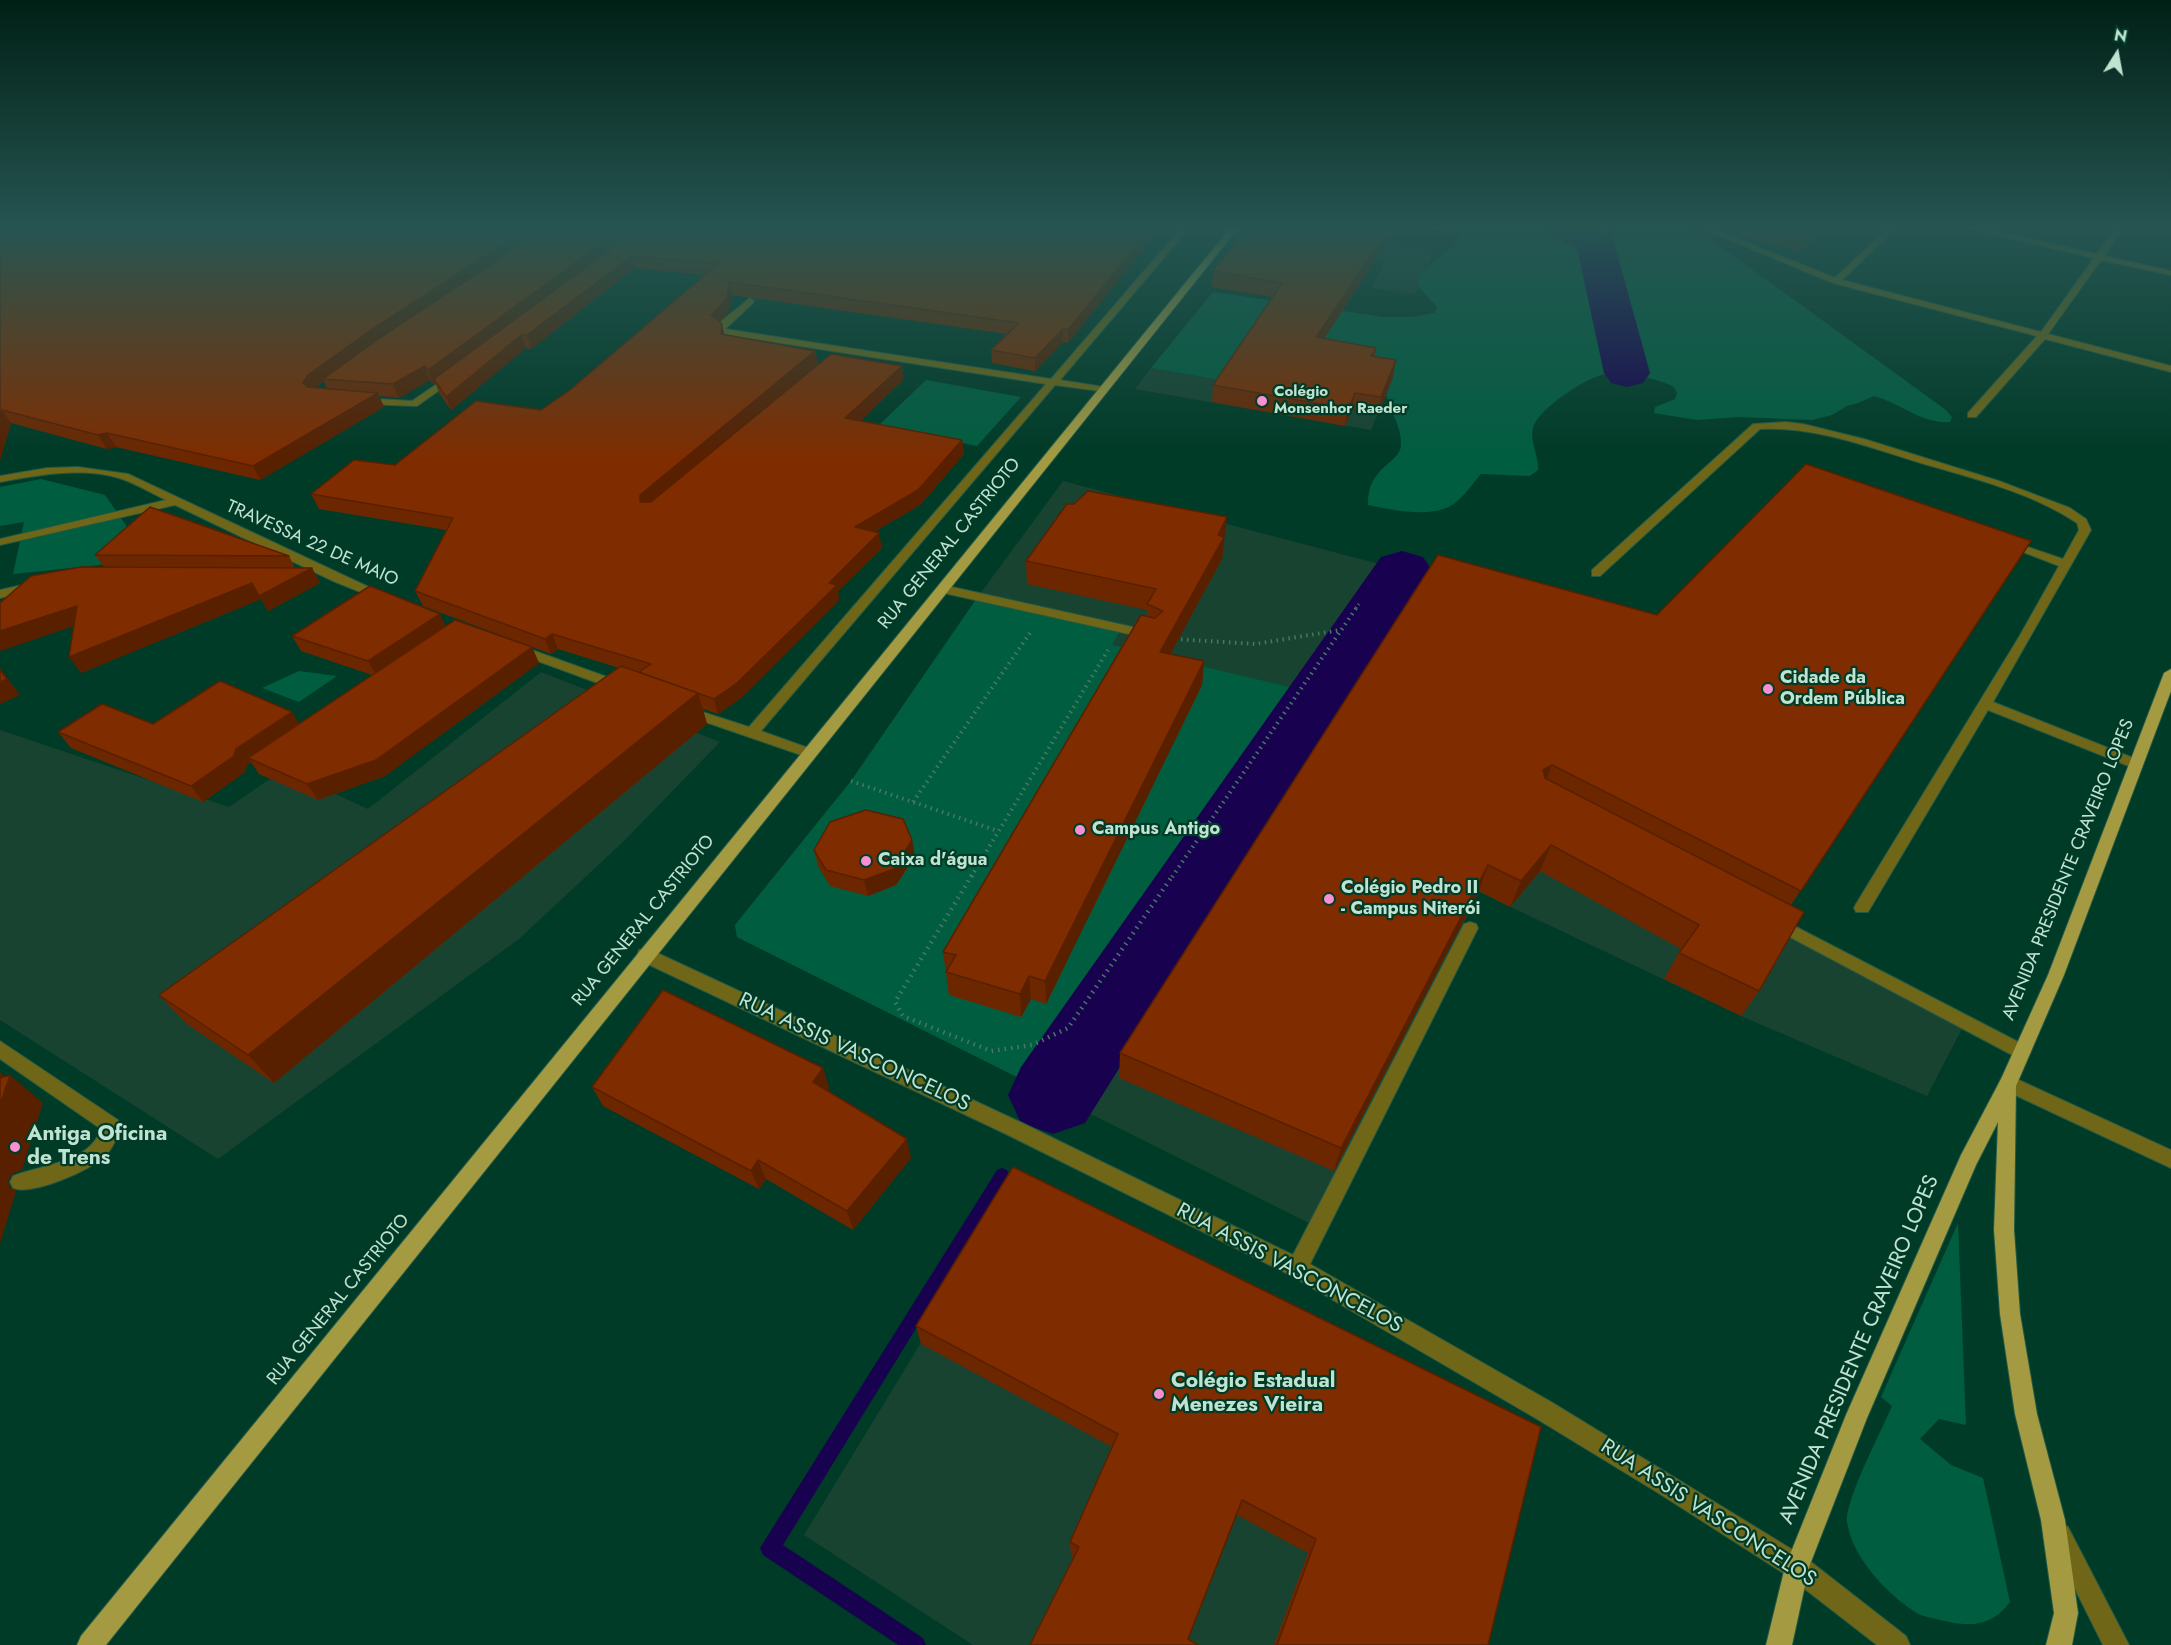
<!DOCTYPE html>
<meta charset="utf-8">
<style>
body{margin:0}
#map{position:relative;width:2171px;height:1645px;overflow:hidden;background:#003b27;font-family:Jost,sans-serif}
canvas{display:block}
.north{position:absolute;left:2087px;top:24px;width:60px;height:60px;-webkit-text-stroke:4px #003b27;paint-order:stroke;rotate:11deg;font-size:16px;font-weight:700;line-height:24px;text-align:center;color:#c0e2d1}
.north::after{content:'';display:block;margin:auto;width:21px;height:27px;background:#c0e2d1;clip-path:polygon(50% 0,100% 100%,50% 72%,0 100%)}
</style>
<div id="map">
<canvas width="2171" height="1645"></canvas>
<div class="north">N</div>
</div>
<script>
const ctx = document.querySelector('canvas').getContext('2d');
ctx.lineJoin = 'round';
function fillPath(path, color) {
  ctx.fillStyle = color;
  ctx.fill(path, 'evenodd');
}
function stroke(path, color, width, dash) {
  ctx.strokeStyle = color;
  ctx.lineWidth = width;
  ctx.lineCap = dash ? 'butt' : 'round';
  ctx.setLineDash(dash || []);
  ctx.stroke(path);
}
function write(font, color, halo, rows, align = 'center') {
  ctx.font = font + ' Jost,sans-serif';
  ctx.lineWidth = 4.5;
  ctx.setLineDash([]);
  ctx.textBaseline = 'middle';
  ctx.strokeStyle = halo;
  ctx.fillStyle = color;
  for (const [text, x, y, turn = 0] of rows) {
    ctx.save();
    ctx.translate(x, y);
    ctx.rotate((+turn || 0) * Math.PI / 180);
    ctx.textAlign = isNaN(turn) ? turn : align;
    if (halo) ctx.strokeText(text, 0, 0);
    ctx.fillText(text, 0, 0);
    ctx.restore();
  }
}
fillPath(new Path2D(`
 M1270 227 1435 249 1415 294 1372 288 1386 260 1252 242Z
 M1151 368 1226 381 1382 403 1371 430 1135 389Z
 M1063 481 1509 598 1530 803 1965 1023 1927 1096 1741 1016 1479 892 1313 1225 737 937 735 925 851 781 977 598Z
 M541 672 720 742 624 841 519 939 218 1159 0 1020V730L229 807 283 770 368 809Z
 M1015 1188 1477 1645H973L804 1535Z`), '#184331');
fillPath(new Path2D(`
 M1425 227 1689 229 1713 241 1946 410 1952 417 1950 422C1921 424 1901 403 1874 396L1858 403 1847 406 1832 415 1812 420 1739 417 1697 420 1654 413 1655 407 1675 399 1677 393 1674 387C1659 379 1623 371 1606 374 1586 377 1542 407 1534 425 1528 438 1539 456 1538 470L1530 476 1481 474C1473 483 1466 494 1456 502 1435 520 1393 510 1368 505 1367 466 1400 464 1401 445 1402 427 1390 411 1386 394L1226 381 1151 368 1213 292 1384 317H1412L1435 313 1437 307 1419 287 1417 276 1459 241V237Z
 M926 380 1021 397 977 446 878 426Z
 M41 479 105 495 130 531 109 564 13 574 24 522 0 526V487Z
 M977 598 1121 629 1112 645 1319 694 1053 1095 737 937 735 925 851 781Z
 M299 671 337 676 299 702 262 688Z
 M1958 1223 1966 1425 1939 1419 1920 1439 1951 1465 1983 1478 2010 1602C1990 1629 1966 1627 1936 1619 1929 1617 1920 1616 1915 1612 1886 1593 1852 1557 1847 1522 1845 1500 1882 1430 1892 1406L1881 1397Z`), '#015d40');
fillPath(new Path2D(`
 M1611 227H1617L1612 237 1593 243V241L1607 235Z
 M1002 1168 1007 1170 1010 1175 1007 1180 783 1545 923 1638 926 1645H898L763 1555 760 1548 997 1170Z`), '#18024f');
fillPath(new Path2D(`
 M1546 227C1570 227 1599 220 1614 242L1650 373 1643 383 1627 387 1611 383 1604 373 1577 248 1552 235Z
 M1402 551 1423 557 1431 569 1085 1123 1053 1134 1021 1123 1008 1095 1021 1067 1381 557Z`), '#18024f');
const minor = new Path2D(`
 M1182 227H1190L1060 380 1104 387 1107 388V392L1055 385 761 731 814 750 816 753 814 756H804L682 714 680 711 687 707 749 727 1046 384 722 334 716 328 719 323 750 298 754 301 753 303 725 329 1051 379Z
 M1698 227H1709L1835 278 1889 227H1897L1842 280 2041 332 2094 258 1961 227H1975L2097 254 2116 227H2124L2104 256 2171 271V275L2101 260 2048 334 2171 366V372L2045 339 1976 417H1968V413L2037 336 1833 283Z
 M450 375 458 377 417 406 363 404 358 401 363 398 412 401Z
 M1786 422 1803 424 1864 439 1999 481 2070 508 2086 519 2091 530 1993 702 2141 761 2143 764 2141 767H2131L1988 710 1868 912H1856L1854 908 1856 904 2019 637 2059 566 2000 543 2006 540 2010 541 2063 559 2079 530 2077 523C2032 493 1976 479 1924 464 1872 448 1816 426 1760 429L1600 576H1592V570L1753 424Z
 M78 467 128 474 390 597 388 600H380L333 581 175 505 0 545V539L166 500C151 493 135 483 119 478 82 467 38 475 0 482V476L47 468Z
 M35 582 39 583V589L0 598V590Z
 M943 585 1151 631 1157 635 1151 639 939 592 937 589Z
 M518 645 624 683 626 686 619 690 614 689 513 652 512 649Z
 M1775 916 2028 1047 2031 1052 2028 1057 2022 1060 2016 1057 1769 926 1767 922 1769 918Z
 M1470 922 1476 924 1478 928 1310 1264 1553 1403 1806 1558 1906 1636 1910 1645H1877L1788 1576 1660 1494 1537 1419 1290 1275 1006 1134 639 960 637 955 639 950 645 948 651 950 1020 1122 1293 1255 1464 924Z
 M0 1041 118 1120 120 1126C117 1137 114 1147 105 1156 91 1170 32 1196 13 1188L10 1182 13 1176C40 1165 90 1163 101 1129L0 1059Z
 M2008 1075 2171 1150V1168L2002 1089 1999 1083 2002 1077Z
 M2060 1523 2068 1527 2129 1645H2103L2048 1535 2052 1527Z`);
const major = new Path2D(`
 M1231 227H1239L106 1645H77L81 1636Z
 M2171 669V691L2064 975 2016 1086 2014 1230 2020 1314 2037 1414 2065 1520 2078 1613 2072 1645H2046L2054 1613 2041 1520 2015 1414 2000 1314 1994 1230 1998 1122 1976 1165 1867 1418 1809 1567 1792 1645H1766L1785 1567 1846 1415 1961 1155 2001 1079 2048 975 2164 673Z`);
stroke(minor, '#235946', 2);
stroke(major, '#235946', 2);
stroke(new Path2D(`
 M1356 608 1359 604`), '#467865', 3, [1, 3]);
stroke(new Path2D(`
 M1175 639 1255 644 1340 630
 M851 781 998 831
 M913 802 1030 633
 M971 877 1108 650
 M1172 877 1357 607`), '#467865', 4, [1.5, 4.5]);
stroke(new Path2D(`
 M972 875 895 1002 903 1016 991 1051 1032 1045 1068 1028 1173 875`), '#467865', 4.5, [1.5, 5]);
fillPath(minor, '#6f6717');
fillPath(major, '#a39a42');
fillPath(new Path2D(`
 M0 227H1169L1165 232H1157L1068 343 1063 342 1035 371 992 363 991 350 1007 334 732 295 729 312 720 322 725 335 815 351 818 364 902 366 903 380 860 421 962 440 964 454 920 505 874 532 882 548 838 591 839 600 741 698 718 714 703 709 707 724 274 1083 187 1024 159 995 619 668 558 649 551 654 423 606 415 591 446 530 319 509 311 494 395 465 541 410 570 390 705 275 635 268 531 349 526 348 451 410 439 393 435 382 433 384 430 380 399 398 379 396 384 407 260 480 116 447 107 449 11 423 0 460ZM324 381 327 389 316 387Z
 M1732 227H1833L1798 251 1730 233Z
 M1390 228 1387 243 1324 339 1376 348 1375 357 1393 377 1378 415 1352 410 1345 426 1212 402 1213 385 1273 297 1212 287 1213 271Z
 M1225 539 1223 542 1222 559 1170 654 1204 661 1202 685 1046 1004 1031 999 1021 1017 949 995 943 952 1147 616V610L1027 584 1026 561Z
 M2031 541 1791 905 1759 991 1741 1016 1664 979 1681 949 1540 871 1510 907 1479 891 1334 1171 1119 1078 1120 1053 1657 615Z
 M95 555 289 556 295 568H312L320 583 268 611 261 599 81 673 73 626 0 651 104 567Z
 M446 626 532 647 539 663 385 776 318 800 259 774 251 762 247 765 245 772 203 802 71 748 58 732 153 724H299L372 675 301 651 292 636Z
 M814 850 915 856 896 885 868 896 830 886 818 866Z
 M823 1068 829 1088 826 1091 911 1158 853 1230 766 1179 759 1189 603 1106 592 1087Z
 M1013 1167 1488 1645H1274L1308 1553 1237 1515 1030 1645 1074 1557 1071 1556 1070 1542 1112 1447 921 1344 916 1326Z`), '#6d2700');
fillPath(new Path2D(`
 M531 227H553L323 379 324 381 315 388 310 396 303 383 308 375 368 332Z
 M624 227H643L434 379 435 382 433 384 428 370Z
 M1151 227H1157V232L1068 343V330Z
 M1820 227H1833L1798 251 1803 238Z
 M1390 228 1387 243 1314 354 1316 337Z
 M632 256 635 268 531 349 527 335Z
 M729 282 732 295 729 312 714 328 711 315Z
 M722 324 725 337 721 334Z
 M1063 329V342L1035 371V358Z
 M521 335 526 348 451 410 446 397Z
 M815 351 818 364 645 509 640 502V495Z
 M1396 360 1393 377 1378 415 1381 397Z
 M425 366 430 380 399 398 393 384Z
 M902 366 903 380 848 432 845 418Z
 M378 393 384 407 260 480 253 466Z
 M1355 393 1352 410 1345 426 1348 409Z
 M2 410 11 423 0 460V415Z
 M107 433 116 447 107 449 98 435Z
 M962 440 964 454 920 505 858 541 855 527Z
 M1227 517 1222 559 1159 675 1160 652Z
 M879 533 882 548 838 591 839 600 741 698 718 714 714 699Z
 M312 568 320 583 268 611 261 599 81 673 69 657 252 583Z
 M77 606 88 621 0 651V631Z
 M440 614 447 629 377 677 368 661Z
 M552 634 558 649 551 654 545 639Z
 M532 647 539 663 385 776 318 800 307 784Z
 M1204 661 1202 685 1046 1004 1045 981Z
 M0 668 20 695 0 704Z
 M698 693 707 724 274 1083 248 1055Z
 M292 712 302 728 248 758 251 762 247 765 245 772 203 802 191 786 236 749Z
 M1552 765 1542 791 1543 770Z
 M912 840 915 856 896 885 868 896 864 880Z
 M1551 845 1540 871 1510 907 1521 881Z
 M1488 865 1479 891 1334 1171 1341 1148Z
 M1029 976 1031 999 1021 1017 1020 994Z
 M823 1068 829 1088 819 1102 813 1082Z
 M0 1072 4 1076 0 1084Z
 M10 1075 43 1103 22 1170 12 1174 8 1181 10 1187 16 1191 0 1244V1105Z
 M907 1139 911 1158 853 1230 847 1211Z
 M758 1160 766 1179 759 1189 751 1171Z
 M1242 1500 1237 1515 1186 1645Z`), '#592000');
const building = new Path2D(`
 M0 227H531L368 332 308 375 303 383 307 387 378 393 253 466 107 433 98 435 2 410 0 415Z
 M547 227H624L428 370 425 366 393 384 323 379 377 340Z
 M641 227H1151L1068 330 1063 329 1035 358 991 350 1019 323 729 282 727 299 711 315 722 324 721 334 815 351 640 495V502H651L831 354 902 366 845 418 962 440 918 490 855 527 879 533 829 583 837 585 737 683 714 699 639 672 651 664 552 634 545 639 415 591 453 518 311 494 354 460 395 465 476 401 541 410 570 390 718 264 632 256 527 335H521L446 397 434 379Z
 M1248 227H1383L1390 228 1316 337 1376 348 1371 356 1396 360 1381 397 1355 393 1348 409 1213 385 1282 283 1213 271Z
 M1759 227H1820L1803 238Z
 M1806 464 2031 541 1801 891 1552 765 1543 770 1545 778 1804 912 1759 991 1679 953 1699 925 1551 845 1521 881 1488 865 1341 1148 1120 1053 1438 555 1657 615Z
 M1088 491 1227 517 1218 535 1224 537 1160 652 1204 661 1045 981 1029 976 1020 994 946 972 956 955 943 952 1141 615 1155 618 1163 611 1147 604 1156 589 1026 561 1067 504H1074Z
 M150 507 289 556 95 555Z
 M81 567 312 568 259 596 252 583 69 657 77 606 0 631V603L31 576Z
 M370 586 440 614 368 661 292 636Z
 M455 620 532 647 376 760 307 784 248 758Z
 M621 666 698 693 248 1055 159 995Z
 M0 670 7 679 0 682Z
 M220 681 292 712 236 749 234 756 191 786 58 732 102 704 153 724Z
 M866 810 903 819 912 840 894 869 864 880 826 870 814 850 830 822Z
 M663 990 823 1068 813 1082 907 1139 847 1211 758 1160 751 1171 592 1087Z
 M10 1075 0 1105V1078Z
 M1013 1167 1541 1427 1488 1645H1277L1316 1539 1242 1500 1188 1639 1198 1645H1030L1079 1547 1070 1542 1118 1434 916 1326Z`);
fillPath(building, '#7f2d00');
stroke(building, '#592000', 1.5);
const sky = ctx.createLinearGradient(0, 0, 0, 457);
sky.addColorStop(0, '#002015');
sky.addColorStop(0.5, '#265552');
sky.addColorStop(1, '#26555200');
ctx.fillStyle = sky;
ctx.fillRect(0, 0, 2171, 457);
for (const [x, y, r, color] of [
 [1262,401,6,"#f690cf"],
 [1768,689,6,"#f690cf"],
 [1080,830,6,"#f690cf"],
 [866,861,6,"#f690cf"],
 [1329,899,6,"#f690cf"],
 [15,1147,6,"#f690cf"],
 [1159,1394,6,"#f690cf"]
]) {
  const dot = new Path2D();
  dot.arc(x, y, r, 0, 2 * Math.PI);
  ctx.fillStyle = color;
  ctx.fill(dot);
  stroke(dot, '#003b27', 2);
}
write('bold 15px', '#c0e2d1', '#003b27', [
 ["Colégio",1274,392],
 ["Monsenhor Raeder",1274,409]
], 'left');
write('18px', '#c0e2d1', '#003b27', [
 ["TRAVESSA 22 DE MAIO",312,544,24],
 ["RUA GENERAL CASTRIOTO",950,544,-51],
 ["AVENIDA PRESIDENTE CRAVEIRO LOPES",2069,870,-68],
 ["RUA GENERAL CASTRIOTO",644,921,-51],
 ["RUA GENERAL CASTRIOTO",339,1300,-51]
]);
write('bold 18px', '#c0e2d1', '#003b27', [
 ["Cidade da",1780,679],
 ["Ordem Pública",1780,700],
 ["Campus Antigo",1092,830],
 ["Caixa d'água",878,861],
 ["Colégio Pedro II",1341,889],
 ["- Campus Niterói",1341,910]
], 'left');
write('21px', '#c0e2d1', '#003b27', [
 ["RUA ASSIS VASCONCELOS",854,1053,25],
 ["RUA ASSIS VASCONCELOS",1289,1269,28],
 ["AVENIDA PRESIDENTE CRAVEIRO LOPES",1860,1350,-67],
 ["RUA ASSIS VASCONCELOS",1708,1514,33]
]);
write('bold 21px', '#c0e2d1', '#003b27', [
 ["Antiga Oficina",27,1135],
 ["de Trens",27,1159],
 ["Colégio Estadual",1171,1382],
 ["Menezes Vieira",1171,1406]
], 'left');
</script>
